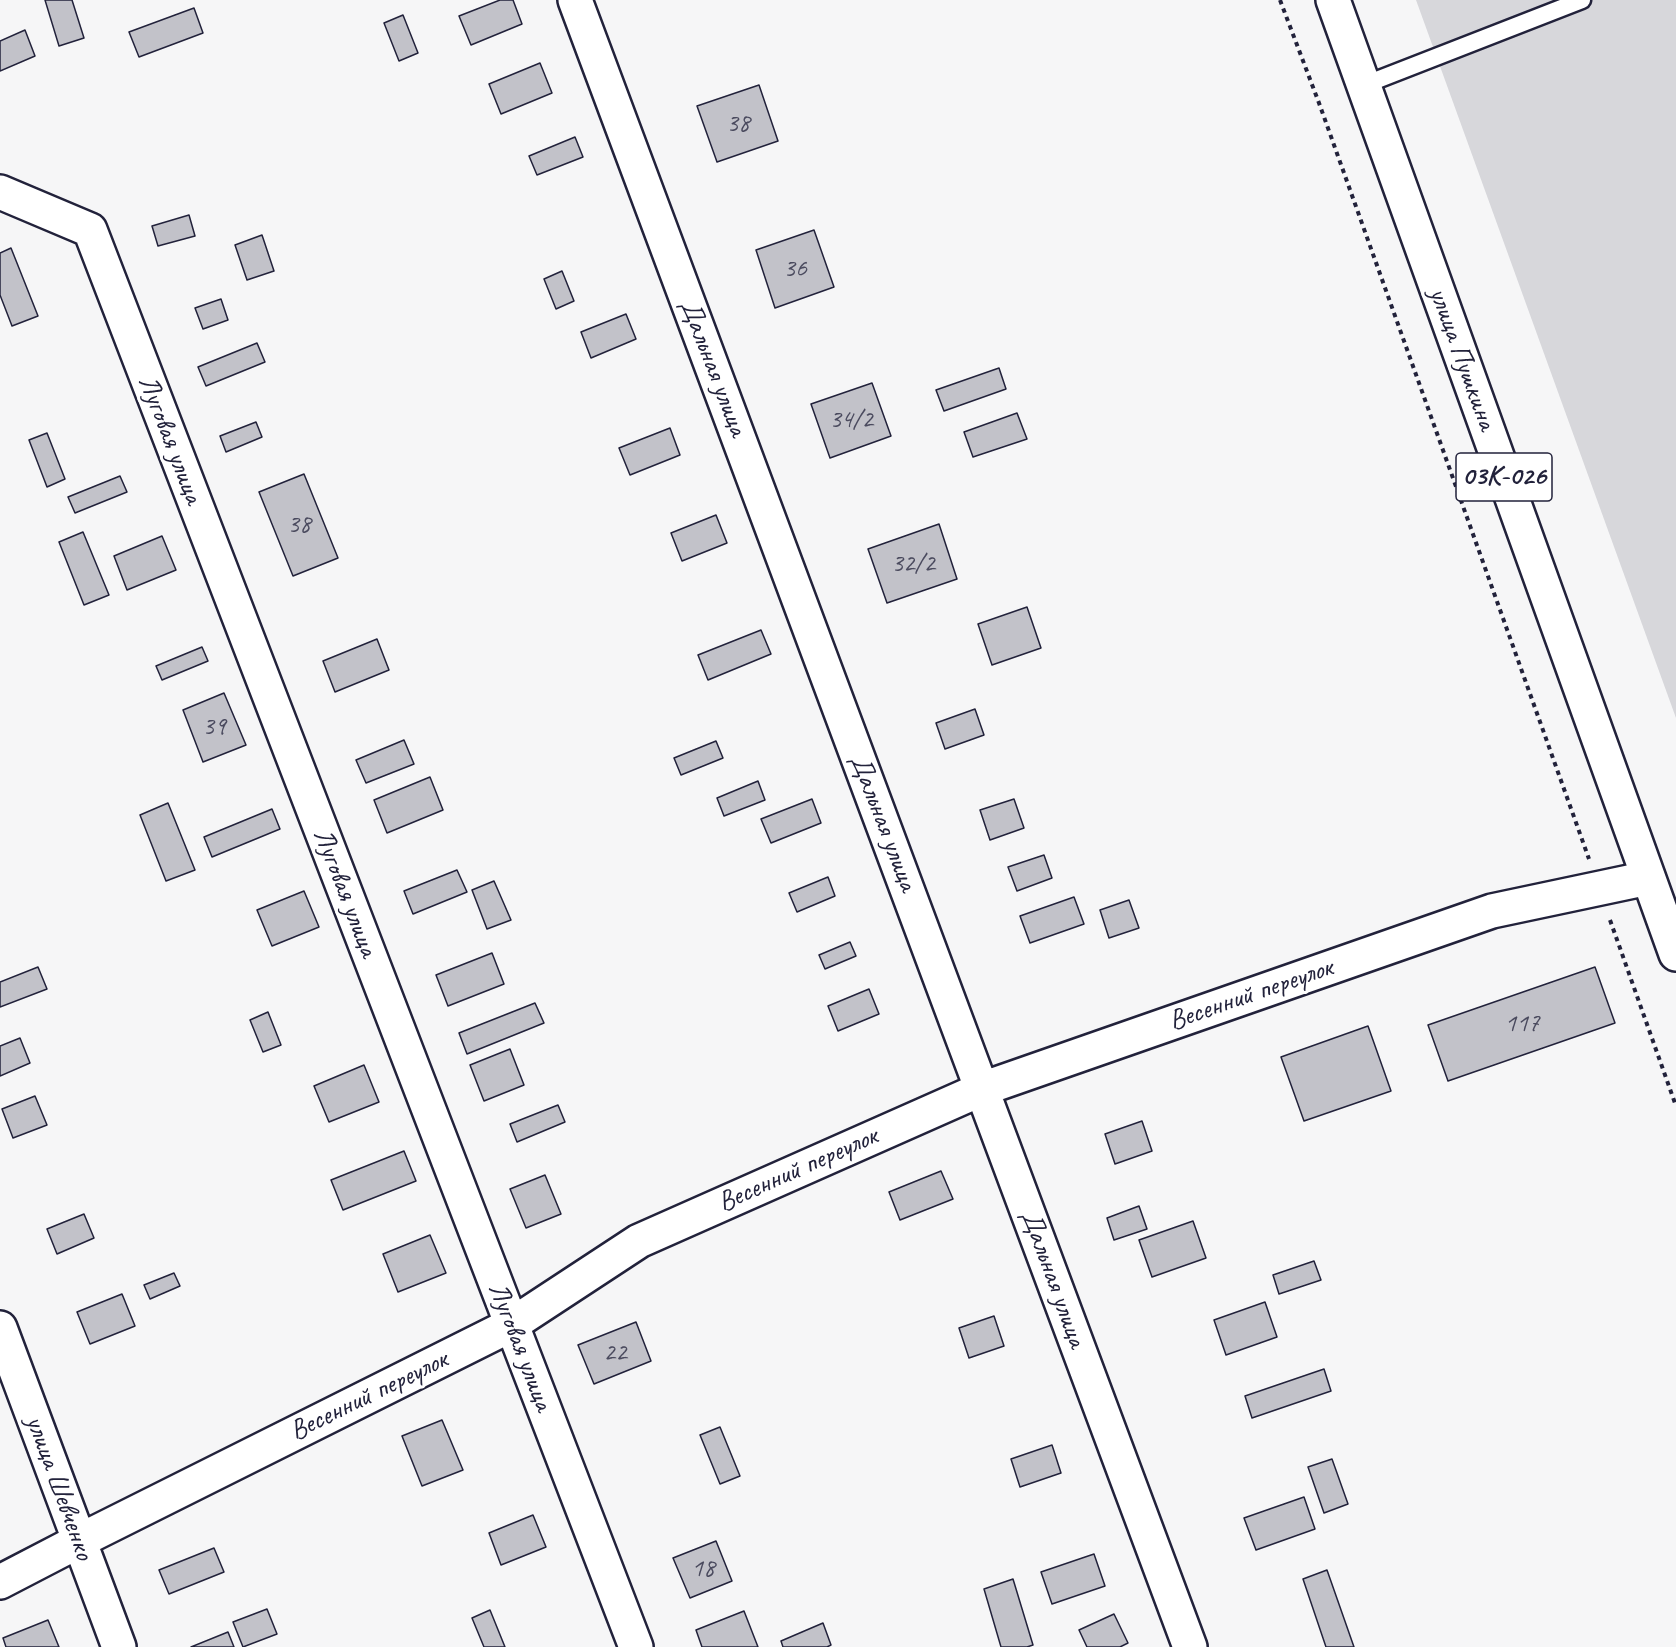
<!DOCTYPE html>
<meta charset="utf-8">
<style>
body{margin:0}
canvas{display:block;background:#f6f6f7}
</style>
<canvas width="1676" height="1647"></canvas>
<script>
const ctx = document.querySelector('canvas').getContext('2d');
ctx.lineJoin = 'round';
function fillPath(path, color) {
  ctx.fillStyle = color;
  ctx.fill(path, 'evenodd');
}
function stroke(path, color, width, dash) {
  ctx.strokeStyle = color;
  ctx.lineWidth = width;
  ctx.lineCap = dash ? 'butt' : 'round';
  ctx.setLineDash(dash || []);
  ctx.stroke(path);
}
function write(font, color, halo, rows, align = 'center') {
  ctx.font = font + ' Caveat,sans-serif';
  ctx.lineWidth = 6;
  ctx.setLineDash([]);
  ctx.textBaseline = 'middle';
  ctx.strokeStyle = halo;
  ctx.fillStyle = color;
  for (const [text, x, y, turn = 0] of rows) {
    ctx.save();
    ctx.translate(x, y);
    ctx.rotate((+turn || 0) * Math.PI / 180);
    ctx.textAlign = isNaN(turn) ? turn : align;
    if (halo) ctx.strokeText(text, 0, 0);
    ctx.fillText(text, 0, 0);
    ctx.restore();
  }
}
fillPath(new Path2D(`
 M1416 0H1676V718Z`), '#d7d7db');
const building = new Path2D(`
 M45 0H72L84 38 59 46Z
 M500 0H513L522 24 471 45 459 16Z
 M194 8 203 33 139 57 129 32Z
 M403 15 418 53 399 61 384 23Z
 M25 30 35 56 0 71V41Z
 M540 63 552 93 501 114 489 84Z
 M759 85 778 141 717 162 697 106Z
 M575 137 583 157 537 175 529 156Z
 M189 215 195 236 158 246 152 226Z
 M814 230 834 287 775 308 756 250Z
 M262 235 274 271 247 280 235 245Z
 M11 248 38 316 12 326 0 295V253Z
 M562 271 574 301 556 309 544 279Z
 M221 299 228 320 203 329 195 308Z
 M626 314 636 339 591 358 581 332Z
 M257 343 265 362 206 386 198 367Z
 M999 368 1006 389 944 411 936 390Z
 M872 383 891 436 830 458 811 404Z
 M1017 413 1027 439 973 457 964 432Z
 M256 422 262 437 226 452 220 436Z
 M670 428 680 455 630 475 619 448Z
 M47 433 65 479 47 487 29 440Z
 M304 474 338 558 293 576 259 492Z
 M120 476 127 492 75 513 68 497Z
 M716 515 727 543 682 561 671 533Z
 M939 524 957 579 887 603 868 549Z
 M83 532 109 595 84 605 59 542Z
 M162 536 176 570 127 590 114 556Z
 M1027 607 1041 648 992 665 978 624Z
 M761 630 771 654 708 680 698 655Z
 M377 639 389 670 335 692 323 661Z
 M202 647 208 661 162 680 156 666Z
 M224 693 246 745 203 762 183 710Z
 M975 709 984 735 945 749 936 723Z
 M404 740 414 764 366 783 356 760Z
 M716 741 723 758 681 775 674 758Z
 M430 777 443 810 387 833 374 800Z
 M758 781 765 800 724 816 717 798Z
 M812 799 821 823 771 843 761 819Z
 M1014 799 1024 828 990 840 980 810Z
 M168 803 195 870 166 881 140 815Z
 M272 809 280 829 212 857 204 837Z
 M1044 855 1052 878 1017 891 1008 867Z
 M457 870 467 892 413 914 404 891Z
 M828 877 835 896 797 912 789 893Z
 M494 881 511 920 487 929 472 890Z
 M304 891 319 927 272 946 257 910Z
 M1074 897 1084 924 1030 943 1020 916Z
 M1129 900 1139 928 1109 938 1100 910Z
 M850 942 856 956 825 969 819 955Z
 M492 953 504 984 448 1006 436 975Z
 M38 967 47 989 0 1007V982Z
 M1595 967 1615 1023 1448 1081 1428 1025Z
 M869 989 879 1014 838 1031 828 1006Z
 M535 1003 544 1023 467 1054 459 1033Z
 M268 1012 281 1045 263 1052 250 1020Z
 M1368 1026 1391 1091 1304 1121 1281 1057Z
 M20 1038 30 1063 0 1076V1046Z
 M510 1049 524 1085 484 1101 470 1065Z
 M364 1065 379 1102 329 1122 314 1086Z
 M35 1096 47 1125 13 1138 2 1109Z
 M558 1105 565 1122 517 1142 510 1124Z
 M1142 1121 1152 1151 1115 1164 1105 1134Z
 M404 1151 416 1181 343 1210 331 1180Z
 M941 1171 953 1199 900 1220 889 1192Z
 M545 1175 561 1214 526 1228 510 1189Z
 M1139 1206 1147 1229 1114 1240 1107 1218Z
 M84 1214 94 1238 57 1254 47 1229Z
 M1193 1221 1206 1258 1152 1277 1139 1240Z
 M430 1235 446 1273 398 1292 383 1254Z
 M1314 1261 1321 1280 1279 1294 1273 1275Z
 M174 1273 180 1286 150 1299 144 1285Z
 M122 1294 135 1326 90 1344 77 1312Z
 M1265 1302 1277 1337 1226 1355 1214 1320Z
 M994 1316 1004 1346 969 1358 959 1328Z
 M636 1322 651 1361 594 1384 578 1345Z
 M1324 1369 1331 1391 1252 1418 1245 1396Z
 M442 1420 463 1470 422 1486 402 1436Z
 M720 1427 740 1476 720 1484 700 1435Z
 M1052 1445 1061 1473 1020 1487 1011 1459Z
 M1332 1459 1348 1504 1324 1513 1308 1467Z
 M1304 1497 1315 1529 1256 1550 1244 1518Z
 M533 1515 546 1547 501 1565 489 1533Z
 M716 1541 732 1581 690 1598 673 1558Z
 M214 1548 224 1572 169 1594 159 1570Z
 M1094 1554 1105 1586 1052 1604 1041 1572Z
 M1327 1570 1354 1647H1326L1303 1579Z
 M1013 1579 1033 1645 1027 1647H1001L984 1589Z
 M267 1609 277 1634 243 1647 233 1622Z
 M490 1610 505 1647H484L472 1618Z
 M744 1611 758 1647H702L696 1630Z
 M1114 1614 1128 1643 1120 1647H1087L1079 1630Z
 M48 1620 59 1647H6L3 1638Z
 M823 1623 831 1645 827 1647H783L781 1641Z
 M228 1632 234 1647H191Z`);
fillPath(building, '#c2c2c9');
stroke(building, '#22223b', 1.5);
const service = new Path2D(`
 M1364 85 1582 0`);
const minor = new Path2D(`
 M575 0 1190 1647
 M0 192 90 230 636 1647
 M0 1328 119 1647
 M0 1582 79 1541 511 1325 639 1241 982 1089 1492 911 1648 878`);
const primary = new Path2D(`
 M1333 0 1676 954`);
stroke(service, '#22223b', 21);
stroke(minor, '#22223b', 38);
stroke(primary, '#22223b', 38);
stroke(new Path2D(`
 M1280 0 1319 103 1589 859
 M1610 920 1676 1106`), '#22223b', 4, [4.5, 4.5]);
stroke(service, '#fff', 16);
stroke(minor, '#fff', 33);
stroke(primary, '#fff', 33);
write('26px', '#4a4a5e', null, [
 ["38",738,124],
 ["36",795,269],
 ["34/2",851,420],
 ["38",299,525],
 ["32/2",913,564],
 ["39",214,727],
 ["117",1522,1024],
 ["22",615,1353],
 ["18",703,1569]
]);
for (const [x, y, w] of [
 [1504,477,96]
]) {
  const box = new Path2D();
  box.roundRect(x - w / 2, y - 24, w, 48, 4.5);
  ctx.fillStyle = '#fff';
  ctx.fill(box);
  stroke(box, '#22223b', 1.5);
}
write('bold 27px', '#22223b', null, [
 ["03К-026",1504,477]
]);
write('28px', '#22223b', '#fff', [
 ["улица Пушкина",1462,359,70],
 ["Дальная улица",713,368,69],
 ["Луговая улица",170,440,69],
 ["Дальная улица",883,823,69],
 ["Луговая улица",345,893,69],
 ["Весенний переулок",1251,995,-19],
 ["Весенний переулок",798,1170,-24],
 ["Дальная улица",1053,1279,70],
 ["Луговая улица",520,1347,69],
 ["Весенний переулок",369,1396,-26],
 ["улица Шевченко",59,1488,70]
]);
</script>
